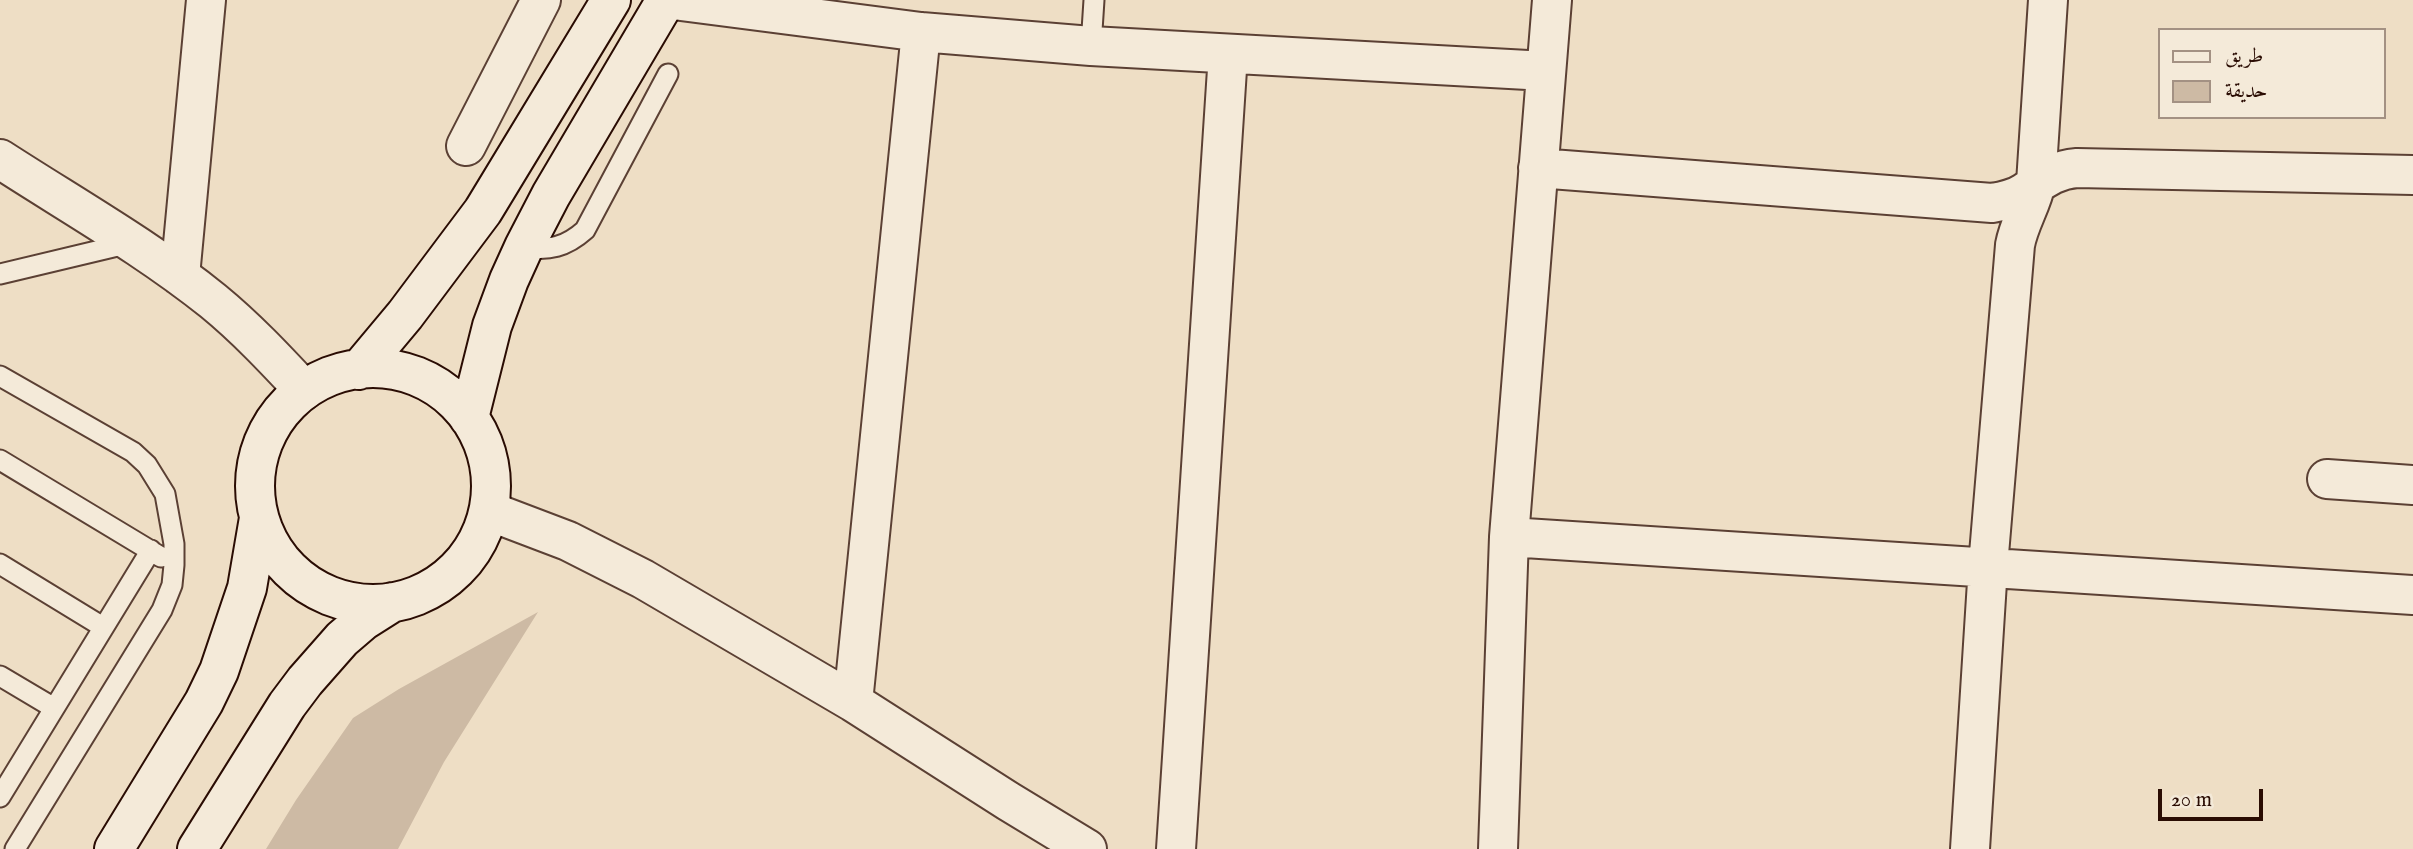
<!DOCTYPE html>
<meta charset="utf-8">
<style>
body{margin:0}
#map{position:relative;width:2413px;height:849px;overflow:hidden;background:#eedec5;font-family:"IM FELL English",Amiri,serif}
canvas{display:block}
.legend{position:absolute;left:2158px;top:28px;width:228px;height:91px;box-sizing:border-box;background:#f4ead9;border:2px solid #a39183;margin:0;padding:9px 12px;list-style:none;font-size:21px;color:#2a0c03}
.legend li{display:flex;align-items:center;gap:14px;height:35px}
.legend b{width:35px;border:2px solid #a39183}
.scale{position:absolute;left:2158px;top:789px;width:105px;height:32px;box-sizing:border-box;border:4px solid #2a0c03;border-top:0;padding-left:9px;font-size:21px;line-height:24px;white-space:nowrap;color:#2a0c03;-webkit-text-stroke:5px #f4ead9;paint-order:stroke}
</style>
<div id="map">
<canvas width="2413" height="849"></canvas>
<ul class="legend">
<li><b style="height:9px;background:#f4ead9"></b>طريق</li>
<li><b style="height:19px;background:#cdbaa4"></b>حديقة</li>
</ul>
<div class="scale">20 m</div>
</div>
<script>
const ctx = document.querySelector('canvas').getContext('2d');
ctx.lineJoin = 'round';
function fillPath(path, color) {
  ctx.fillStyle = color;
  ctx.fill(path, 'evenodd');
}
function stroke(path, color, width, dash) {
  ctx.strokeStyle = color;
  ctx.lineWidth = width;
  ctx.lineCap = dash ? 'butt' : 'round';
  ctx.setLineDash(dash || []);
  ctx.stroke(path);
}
fillPath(new Path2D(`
 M538 612 444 762 398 849H266L296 800 353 718 399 689Z`), '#cdbaa4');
const lane = new Path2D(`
 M1091 46 1094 0
 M524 247C549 251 566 247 585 230L668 74
 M0 274 130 243
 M0 376 133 452 147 465 165 494 174 544V565L172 585 162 610 15 849
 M0 460 161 557
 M0 564 103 627
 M0 676 54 708
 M0 797 151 550`);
const street = new Path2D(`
 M673 0 921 32 1091 46 1546 71
 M466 146 541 0
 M0 159C71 205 147 248 213 301 246 328 275 359 304 390
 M1538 168 1992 203C2004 201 2015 199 2025 192 2043 180 2054 170 2077 168L2413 175
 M180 276 206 0
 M2327 479 2413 485
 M489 511 568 541 643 579 853 702 1008 801 1087 849
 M1509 537 2413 595
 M853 702 921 32
 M1176 849 1228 54
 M1498 849 1509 537 1552 0
 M1970 849 1988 566 2015 245C2019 223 2032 204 2036 183L2048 0`);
const secondary = new Path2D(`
 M255 486a118 118 0 1 1 236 0a118 118 0 1 1-236 0Z
 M359 370 405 315 483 211 611 0
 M469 418 492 326 509 280 524 247 551 195 666 0
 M114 849 204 702 219 671 247 588 259 518
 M197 849 287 705 305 681 342 639 363 621 393 602`);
stroke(lane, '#5b4034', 23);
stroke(street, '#5b4034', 42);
stroke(secondary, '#2a0c03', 42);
stroke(lane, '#f4ead9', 19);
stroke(street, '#f4ead9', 38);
stroke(secondary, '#f4ead9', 38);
</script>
